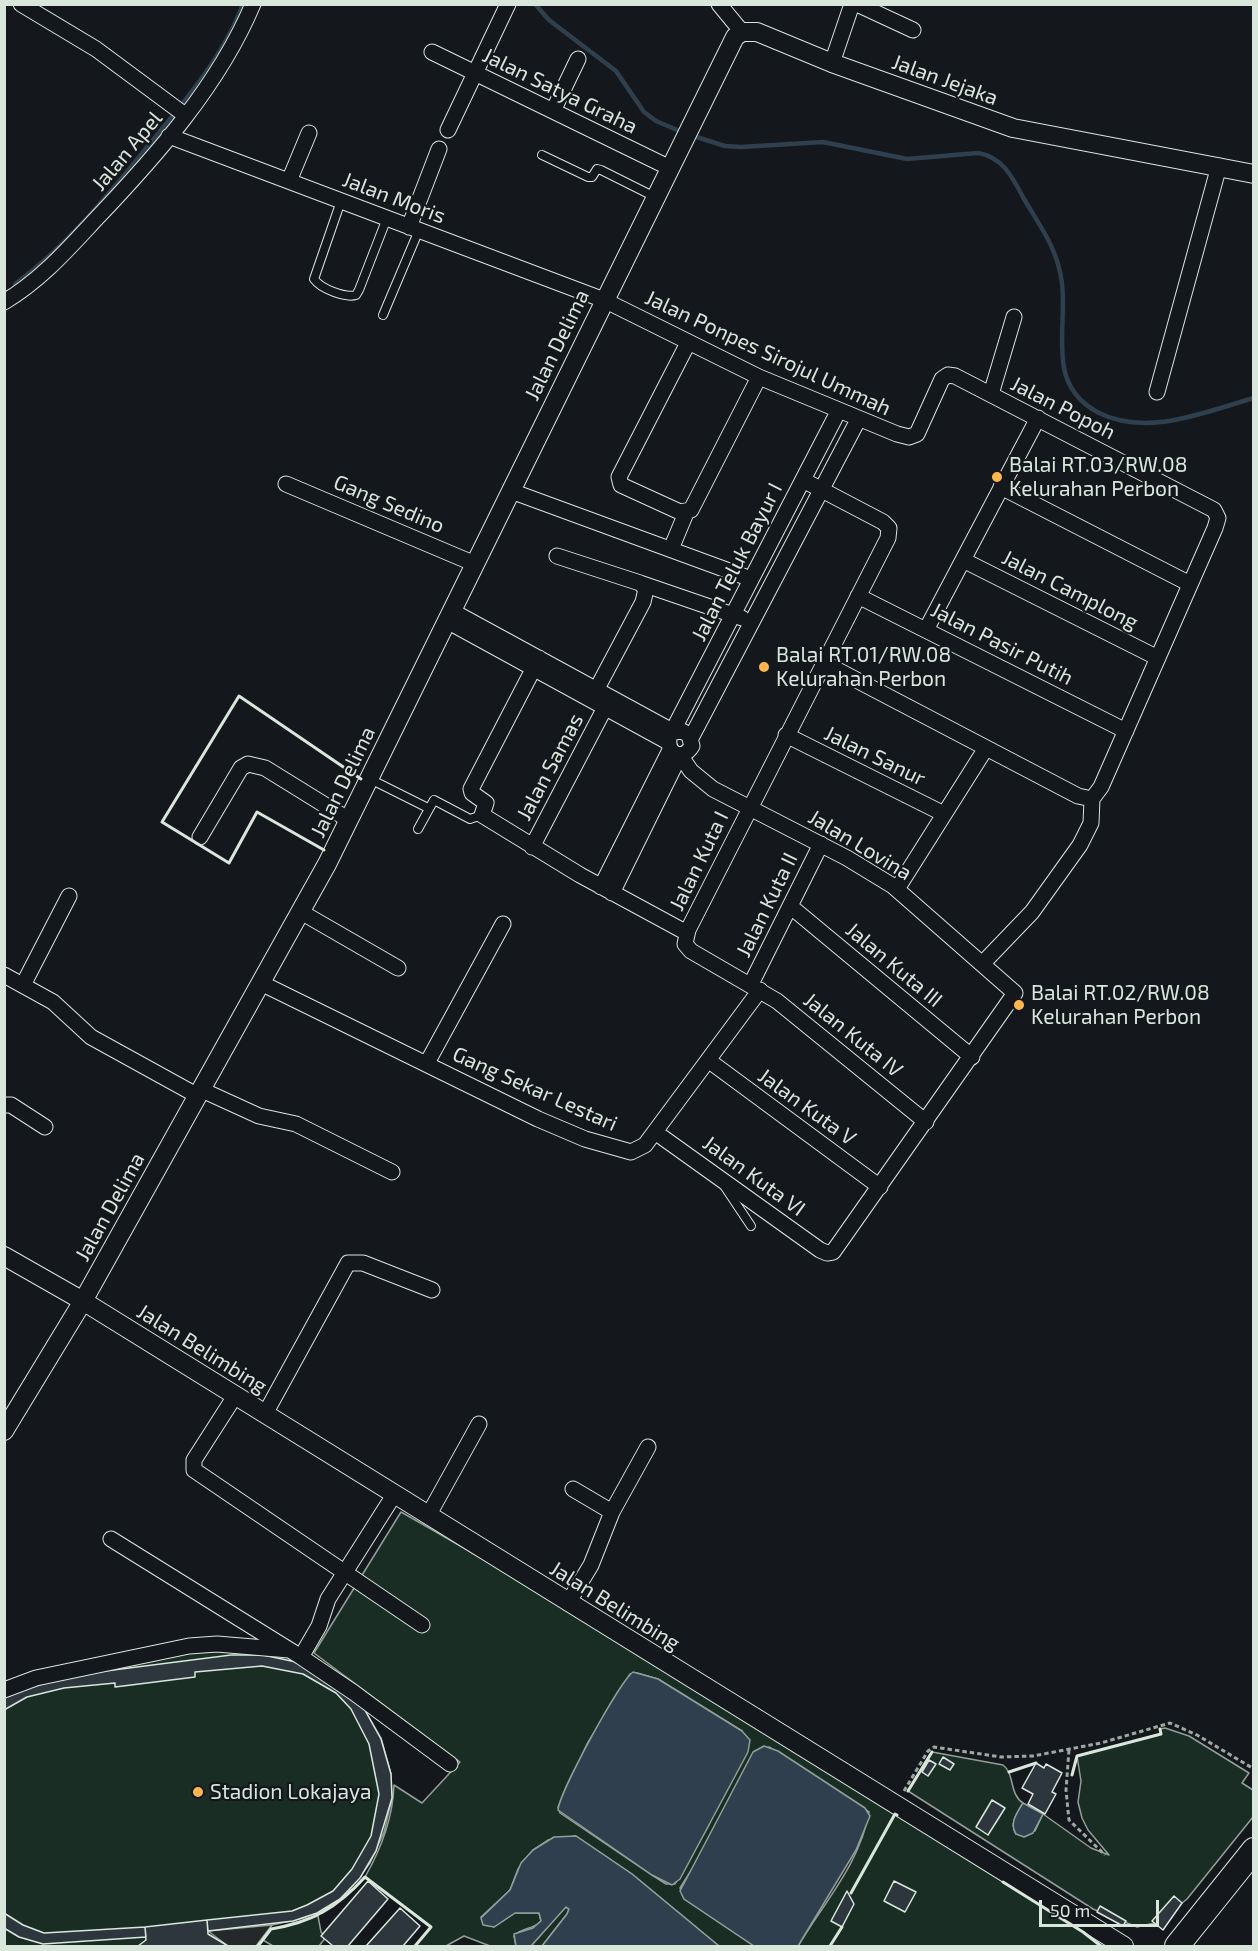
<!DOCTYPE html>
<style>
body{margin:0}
#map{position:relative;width:1258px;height:1951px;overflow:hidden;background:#14181c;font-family:"Exo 2",sans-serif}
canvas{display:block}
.frame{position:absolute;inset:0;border:6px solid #d8e6dc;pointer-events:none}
.scale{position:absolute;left:1039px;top:1900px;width:120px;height:27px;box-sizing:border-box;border:3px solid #d8e6dc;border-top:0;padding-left:8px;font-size:18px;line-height:21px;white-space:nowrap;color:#d8e6dc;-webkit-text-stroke:4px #14181c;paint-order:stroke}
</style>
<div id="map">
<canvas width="1258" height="1951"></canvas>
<div class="frame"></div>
<div class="scale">50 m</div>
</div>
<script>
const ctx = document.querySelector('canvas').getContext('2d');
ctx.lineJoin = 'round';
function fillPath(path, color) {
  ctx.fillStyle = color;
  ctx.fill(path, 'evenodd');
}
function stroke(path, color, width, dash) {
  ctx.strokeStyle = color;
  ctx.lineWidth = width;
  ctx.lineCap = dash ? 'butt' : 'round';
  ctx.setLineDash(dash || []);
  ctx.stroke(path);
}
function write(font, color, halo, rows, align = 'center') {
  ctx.font = font + ' "Exo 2",sans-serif';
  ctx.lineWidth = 4.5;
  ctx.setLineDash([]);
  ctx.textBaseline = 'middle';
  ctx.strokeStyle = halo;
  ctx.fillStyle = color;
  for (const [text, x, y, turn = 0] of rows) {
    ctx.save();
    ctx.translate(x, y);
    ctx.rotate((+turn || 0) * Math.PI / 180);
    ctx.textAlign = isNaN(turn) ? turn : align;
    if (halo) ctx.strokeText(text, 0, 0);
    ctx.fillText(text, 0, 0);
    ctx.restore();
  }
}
const green = new Path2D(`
 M401 1512C633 1643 856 1791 1083 1932L1101 1946H798C823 1904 861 1862 869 1812L769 1747 680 1888 684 1899 754 1946H719L632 1874 576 1836 548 1840 533 1850 518 1869 510 1890 481 1917 494 1927 515 1913H539L541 1921C534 1930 521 1927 514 1936L516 1946H490L464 1936 446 1946H415L431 1927 365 1877C381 1849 393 1818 394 1785L422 1803 460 1762 314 1653ZM637 1673 658 1679 742 1731 709 1825 675 1884H666L652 1875 560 1813 558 1807 587 1744 630 1674Z
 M187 1649 283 1652 362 1705 381 1738 391 1774 392 1798 384 1832 370 1863 347 1893 328 1907 304 1918 272 1925 256 1946H5L4 1695 10 1691Z
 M1165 1728 1189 1736 1249 1773 1242 1783 1253 1790V1817L1187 1899 1159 1922 1137 1927 1093 1909 908 1791 932 1752 1003 1765C1015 1774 1009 1794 1023 1803 1017 1813 1009 1823 1016 1834L1035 1831 1043 1814 1091 1848 1109 1855 1088 1830 1082 1818 1078 1802 1081 1781 1077 1756 1161 1734 1160 1729Z
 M565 1907 569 1909 567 1914 542 1946H531Z
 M318 1916 321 1932 326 1937 319 1946H273L263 1940 271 1929Z`);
fillPath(green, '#1a2d24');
stroke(green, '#939e99', 1.5);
const parking = new Path2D(`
 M272 1925 256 1946H228L208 1931Z`);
fillPath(parking, '#24282b');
stroke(parking, '#939e99', 1.5);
const water = new Path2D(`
 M633 1672 658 1679 742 1731 750 1740 748 1752 680 1879 672 1885 652 1875 558 1810C559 1793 619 1682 633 1672Z
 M764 1746 778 1751 865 1808 870 1816 856 1850 798 1946H754L684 1899 680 1891 753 1752Z
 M1023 1803 1043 1814 1033 1833 1024 1837 1016 1834C1009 1823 1017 1813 1023 1803Z
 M576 1836 632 1874 719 1946H542L567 1914 569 1909 566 1907 531 1946H516L514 1934 533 1928 541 1921 539 1913H515L494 1927 483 1925 481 1918 510 1890 521 1863 533 1850 554 1837Z`);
fillPath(water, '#2f3f4d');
stroke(water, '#939e99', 1.5);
stroke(new Path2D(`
 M535 4 549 20 616 71 644 112 656 121 682 132
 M690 135 725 146 741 147 823 142 907 159 978 153C1003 157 1013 178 1024 199 1037 221 1053 243 1059 268 1068 300 1058 335 1064 368 1068 389 1080 403 1099 413 1148 437 1204 412 1254 398
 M15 284C68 245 111 192 152 141 186 100 224 55 243 4`), '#2f3f4d', 4.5);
const building = new Path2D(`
 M231 1655H263L296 1662 362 1705 381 1739 391 1774 392 1798 376 1851 360 1878 340 1899 317 1913 293 1921 208 1931 207 1920 292 1911 307 1905 333 1891 352 1869 371 1836 379 1794 369 1744 351 1709 336 1693 303 1674 262 1666 195 1672V1677L115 1687V1683L64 1688 27 1697 4 1710V1695L74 1675Z
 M943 1757 954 1764 950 1770 939 1764Z
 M929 1760 936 1764 928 1776 922 1772Z
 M1036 1763 1044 1768 1046 1764 1062 1773 1052 1792 1056 1794 1045 1814 1028 1804 1033 1794 1022 1788Z
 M992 1800 1005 1808 988 1835 976 1827Z
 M368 1881 388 1899 348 1946H333L321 1936Z
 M894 1881 916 1892 905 1912 884 1901Z
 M847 1891 854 1904 842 1927 831 1921Z
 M1174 1896 1182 1903 1163 1930 1152 1921Z
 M1100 1906 1126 1921 1123 1926 1097 1912Z
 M400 1908 420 1926 403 1946H366Z
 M4 1913 23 1925 44 1933 145 1927 146 1937 43 1944 19 1937 4 1928Z
 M207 1920 208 1934 228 1946H138L146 1940 145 1927Z`);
fillPath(building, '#2c363c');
stroke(building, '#d8e6dc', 1.5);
const service = new Path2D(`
 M542 155 588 177H592L597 169 601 170 655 197
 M341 201 314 279C321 289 345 298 356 295L359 290 387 218
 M383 315 419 230
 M370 779 428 808
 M418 829 434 800 470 819 482 815
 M725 1187 751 1226`);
const minor = new Path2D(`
 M21 4 96 49 185 115
 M719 4 742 32
 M857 4 913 30
 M432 52 670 168
 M832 63 852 4
 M553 111 578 59
 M448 130 508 4
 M169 136 604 300 759 377 897 434 909 437 917 434 942 379 948 375 955 376 1214 510 1218 518 1215 528 1101 787 1092 799
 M289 181 309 133
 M409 227 439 149
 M4 302C41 280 68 249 96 219 156 156 219 85 253 4
 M688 343 619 477 621 485 680 512 691 510 759 377
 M1157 392 1219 166
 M991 394 1014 317
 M803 480 883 522 889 528 888 538 688 930 685 944 691 951 777 1001 926 1122
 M286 484 475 564
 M1001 487 1190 584
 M511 491 751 579
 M671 549 686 513
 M557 556 640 583 646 589 643 602 593 696
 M963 560 1158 658
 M640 583 742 618
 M858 596 1126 731
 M452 611 674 732
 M447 621 668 742
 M927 628 1038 418
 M539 658 471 789 472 793 486 803 482 815 580 875 687 933
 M824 663 1078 796 1092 799
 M674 732 682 731 689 735 692 746C683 761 667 755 669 738L838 412
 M786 735 944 814
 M691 738 858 420
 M200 837 241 768 248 764 265 768 349 820
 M532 847 610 698
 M601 887 670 750
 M897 889 986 748
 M612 893 680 755 691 771 713 789 847 858 893 886 1015 993 833 1252 827 1253 820 1250 655 1132
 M790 906 972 1057
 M301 912 398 968
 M983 963 1032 912 1080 845 1091 823 1092 799
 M4 975 53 1002 91 1037 198 1096
 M261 983 538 1119 585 1139 631 1152 645 1145 760 990
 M751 984 821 844
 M23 985 69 896
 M708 1060 880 1187
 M427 1063 503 924
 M202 1090 259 1116 296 1124 392 1172
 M4 1105H11L45 1127
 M235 1396 194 1460V1470L422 1625
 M265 1414 348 1263H363L432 1290
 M573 1489 612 1512
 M428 1516 479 1424
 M111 1539 301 1657 353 1692 450 1764
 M568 1603 591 1565 612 1512 648 1447
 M301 1657 319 1626 328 1599 394 1495
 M4 1690 36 1678 189 1646 217 1644 289 1650`);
const tertiary = new Path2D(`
 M4 1256 83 1301 1124 1946
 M4 1431 83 1301 327 864 735 37 742 32H757L832 63 1013 128 1254 174`);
const trunk = new Path2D(`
 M1177 1946 1254 1850`);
stroke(service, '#d8e6dc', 10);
stroke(minor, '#d8e6dc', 17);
stroke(tertiary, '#d8e6dc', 20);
stroke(trunk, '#d8e6dc', 26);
stroke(new Path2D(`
 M1069 1750 1066 1790 1069 1820 1105 1855
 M904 1791 928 1751 934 1747 1001 1757 1033 1756 1101 1743 1170 1723 1197 1735 1254 1769`), '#9da8a2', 3, [4.5, 3]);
stroke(service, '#14181c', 8);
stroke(minor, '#14181c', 15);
stroke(tertiary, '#14181c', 18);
stroke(trunk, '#14181c', 24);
stroke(new Path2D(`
 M324 850 257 812 229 863 162 822 239 696 361 779
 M1009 1772 1036 1763
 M1072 1775 1077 1756 1161 1734 1160 1729
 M908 1791 932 1752
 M1003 1882 1083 1932 1101 1946
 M851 1893 895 1814 897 1815
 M258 1946 271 1929C311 1923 338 1907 365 1877L431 1927 415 1946
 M830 1946 842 1927`), '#d8e6dc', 3);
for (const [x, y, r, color] of [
 [997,477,6,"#ffb74d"],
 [764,667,6,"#ffb74d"],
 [1019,1005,6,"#ffb74d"],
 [198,1792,6,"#ffb74d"]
]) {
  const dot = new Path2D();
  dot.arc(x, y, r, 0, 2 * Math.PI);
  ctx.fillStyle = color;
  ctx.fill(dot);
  stroke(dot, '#14181c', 2);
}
write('21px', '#d8e6dc', '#14181c', [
 ["Jalan Jejaka",945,80,20],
 ["Jalan Satya Graha",560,91,26],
 ["Jalan Apel",127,151,-50],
 ["Jalan Moris",394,198,21],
 ["Jalan Delima",557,345,-64],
 ["Jalan Ponpes Sirojul Ummah",768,353,25],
 ["Jalan Popoh",1063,408,27],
 ["Gang Sedino",389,504,23],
 ["Jalan Teluk Bayur I",737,562,-63],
 ["Jalan Camplong",1070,590,27],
 ["Jalan Pasir Putih",1002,644,27],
 ["Jalan Sanur",875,756,26],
 ["Jalan Samas",550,767,-62],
 ["Jalan Delima",343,782,-64],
 ["Jalan Lovina",860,845,31],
 ["Jalan Kuta I",699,861,-64],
 ["Jalan Kuta II",767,905,-64],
 ["Jalan Kuta III",894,965,40],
 ["Jalan Kuta IV",853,1035,39],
 ["Gang Sekar Lestari",535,1089,24],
 ["Jalan Kuta V",807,1107,36],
 ["Jalan Kuta VI",754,1176,36],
 ["Jalan Delima",110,1207,-61],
 ["Jalan Belimbing",202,1349,32],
 ["Jalan Belimbing",615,1606,32]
]);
write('21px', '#d8e6dc', '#14181c', [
 ["Balai RT.03/RW.08",1009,465],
 ["Kelurahan Perbon",1009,489],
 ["Balai RT.01/RW.08",776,655],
 ["Kelurahan Perbon",776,679],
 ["Balai RT.02/RW.08",1031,993],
 ["Kelurahan Perbon",1031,1017],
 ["Stadion Lokajaya",210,1792]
], 'left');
</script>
